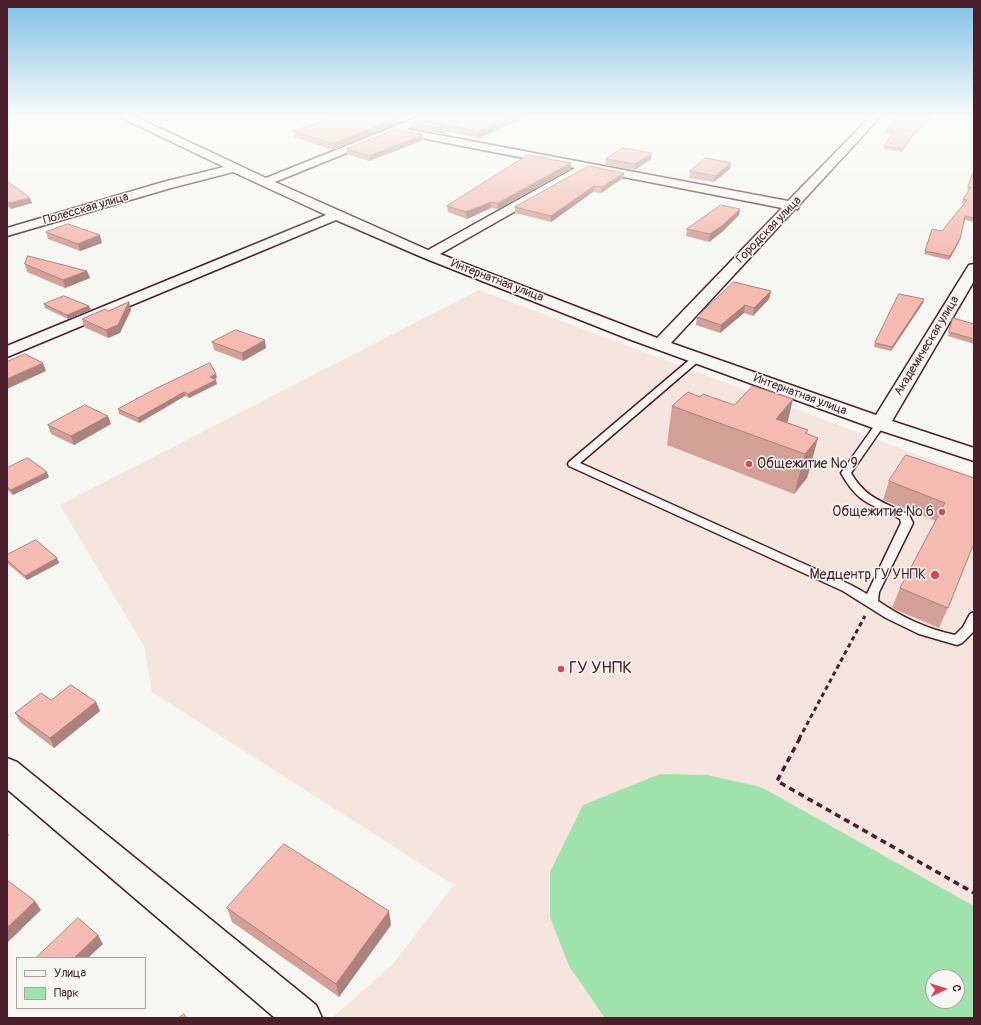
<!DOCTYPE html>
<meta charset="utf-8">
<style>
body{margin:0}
#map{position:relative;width:981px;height:1025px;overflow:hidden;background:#f6f6f2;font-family:Pangolin,sans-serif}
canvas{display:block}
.frame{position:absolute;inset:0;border:8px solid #4a1f2b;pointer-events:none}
.legend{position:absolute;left:16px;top:957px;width:130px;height:52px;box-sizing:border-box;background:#f6f6f2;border:1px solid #b1a0a2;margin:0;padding:5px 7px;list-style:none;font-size:12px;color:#4a1f2b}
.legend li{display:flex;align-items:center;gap:8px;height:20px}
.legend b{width:20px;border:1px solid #b1a0a2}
.north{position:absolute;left:925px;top:969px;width:40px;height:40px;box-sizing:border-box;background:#f6f6f2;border:1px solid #b1a0a2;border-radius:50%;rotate:86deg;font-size:11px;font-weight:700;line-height:16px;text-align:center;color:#4a1f2b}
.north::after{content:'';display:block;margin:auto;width:14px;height:18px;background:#d1495b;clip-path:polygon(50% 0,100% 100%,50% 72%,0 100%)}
</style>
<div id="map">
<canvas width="981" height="1025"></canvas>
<div class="frame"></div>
<ul class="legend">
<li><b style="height:5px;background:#f6f6f2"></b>Улица</li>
<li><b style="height:11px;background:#a0e2ac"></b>Парк</li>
</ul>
<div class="north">С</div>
</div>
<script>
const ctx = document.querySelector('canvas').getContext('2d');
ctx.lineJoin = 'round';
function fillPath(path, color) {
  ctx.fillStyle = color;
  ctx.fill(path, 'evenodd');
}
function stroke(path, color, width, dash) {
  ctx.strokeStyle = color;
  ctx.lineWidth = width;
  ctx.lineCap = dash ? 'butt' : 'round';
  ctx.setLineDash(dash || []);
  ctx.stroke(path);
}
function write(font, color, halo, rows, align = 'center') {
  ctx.font = font + ' Pangolin,sans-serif';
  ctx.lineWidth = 3;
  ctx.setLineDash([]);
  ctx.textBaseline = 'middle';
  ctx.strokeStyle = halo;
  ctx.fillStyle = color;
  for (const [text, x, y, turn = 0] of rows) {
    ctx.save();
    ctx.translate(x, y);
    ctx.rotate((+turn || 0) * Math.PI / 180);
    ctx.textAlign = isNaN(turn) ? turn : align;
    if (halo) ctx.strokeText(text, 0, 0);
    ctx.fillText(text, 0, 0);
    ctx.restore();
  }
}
fillPath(new Path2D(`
 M479 290 963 472 955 492 974 499V1018H332L392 965 454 885 152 692 144 646 60 505ZM933 977H957V1001H933Z`), '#f6e4de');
fillPath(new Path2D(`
 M660 774 707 775 761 787 974 906V1018H605L569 966 550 917V872L583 805ZM933 977H957V1001H933Z`), '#a0e2ac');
const service = new Path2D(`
 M697 355 701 358 700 360 580 463 851 585 867 594 901 523 900 519C871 503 859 505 841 473L877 422H883L885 424 851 473C867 500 883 501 909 515L913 523 879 592 878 601C901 617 927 629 955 635L963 627 970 614 974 612V631L962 643 957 645 919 634 886 618 843 591 569 466 568 464 569 462 694 356Z`);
const minor = new Path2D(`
 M119 115H132L266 178 423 115H437L436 117 407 129 788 201 872 115H882L799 205 798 209H795L671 343 876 415 967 268 969 265 974 264V281L892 421 974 448V461L873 428 626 338 424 258 336 220 7 357V346L326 215 233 172 171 188 7 236V228L163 182 224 167 120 117ZM396 133 575 168 428 250 275 182ZM588 170 782 208 657 338 440 254Z
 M7 758 17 762 316 1005 322 1018H275L7 789Z`);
stroke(service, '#4a1f2b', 3);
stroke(minor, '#4a1f2b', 3);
stroke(new Path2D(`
 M799 739 865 616`), '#4a1f2b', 3, [4.5, 3.5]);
stroke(new Path2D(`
 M800 738 777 781 974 893`), '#4a1f2b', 3.5, [6, 4.5]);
fillPath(service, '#f6f6f2');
fillPath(minor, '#f6f6f2');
fillPath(new Path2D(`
 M439 115H530L479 138 443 131 444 132 440 134 412 128V123L426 122V121Z
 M899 115H934L911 138 902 152 884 149V146L892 134 886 133 887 130Z
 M401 122 333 150 294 137V131Z
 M424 140 369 161 347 154V149Z
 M606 159H651L635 170 605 165Z
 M571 163V169L498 209 491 208 467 219 448 212 447 206Z
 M731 163 730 169 714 182 689 178 690 171Z
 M974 170V222L965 220 959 242 949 260 924 254 932 229 942 231 965 203H962L963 199 969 190H967Z
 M623 178 601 193 593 192 551 222 515 213V207Z
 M7 181 30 198 32 203 11 209 7 206Z
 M740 209 739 215 722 232 709 242 686 236 687 229Z
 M46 232 102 243 80 251 48 239Z
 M25 264 87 271 90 278 65 288 27 272Z
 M771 291 769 299 753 316 744 313 720 333 696 325 697 317Z
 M129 302 131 310 120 333 108 338 84 327 82 319 108 311Z
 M923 303 891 351 874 347 875 343Z
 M44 304 89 306 91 310 68 319 45 308Z
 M953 318 974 324V344L948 336Z
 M212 342 266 348 243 361 214 350Z
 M217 378 214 379 217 384 189 398 185 396 139 423 119 414 118 409Z
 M700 397 788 423 808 430 807 434 818 438 807 478 794 494 667 445 672 406Z
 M111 424 74 445 51 434 48 425Z
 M7 468 49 477 13 495 7 490Z
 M974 478 948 608 939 628 892 608 900 588 936 521 883 500 889 481Z
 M7 555 57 558 59 563 27 580 7 563Z
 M96 702 100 711 54 748 20 722 15 713Z
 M227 908 391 925 339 997 232 922Z`), '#d3a098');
fillPath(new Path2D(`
 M518 115H530L479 138V132Z
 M932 115H934L911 138 902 152 903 149 912 135Z
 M401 116V122L333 150 332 144Z
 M443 126 444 132 440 134V128Z
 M423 135 424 140 369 161V156Z
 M652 153 651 159 635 170V164Z
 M571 163V169L498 209V203Z
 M731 163 730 169 714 182 715 176Z
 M624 173 623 178 601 193 602 187Z
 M594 186 593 192 551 222V216Z
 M30 198 32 203 11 209 9 203Z
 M491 202V208L467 219 466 212Z
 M740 209 739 215 722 232 709 242 710 234Z
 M100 235 102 243 80 251 78 244Z
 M960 239 959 242 949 260 950 256Z
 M87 271 90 278 65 288 63 280Z
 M771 291 769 299 753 316 754 308Z
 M924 299 923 303 891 351 892 347Z
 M129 302 131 310 120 333 108 338 106 330Z
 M745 305 744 313 720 333 721 325Z
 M89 306 91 310 68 319 67 315Z
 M265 340 266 348 243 361 242 353Z
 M43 363 46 371 7 389V379Z
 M216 374 217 378 211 381 210 377Z
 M216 380 217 384 189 398 188 394Z
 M184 392 185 396 139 423 138 418Z
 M793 399 784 438 776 419Z
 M108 416 111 424 74 445 71 436Z
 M818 438 807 478 794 494 805 454Z
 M47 472 49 477 13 495 11 490Z
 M57 558 59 563 27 580 25 576Z
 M96 702 100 711 54 748 50 738Z
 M7 832 9 835 7 837Z
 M35 901 41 910 7 943V928Z
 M389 911 391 925 339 997 336 984Z
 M98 935 103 944 88 958H74Z`), '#ac827c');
const building = new Path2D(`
 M343 115H395L401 116 332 144 294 131Z
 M439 115H518L479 132 426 121Z
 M899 115H932L912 135 903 149 884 146 894 131 887 130Z
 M418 120 443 126 440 128 412 123Z
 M396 129 423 135 369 156 347 149Z
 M623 148 652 153 635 164 606 159Z
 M528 155 571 163 498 203 491 202 466 212 447 206Z
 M706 158 731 163 715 176 690 171Z
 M589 166 624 173 602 187 594 186 551 216 515 207Z
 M974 170V218L965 216 960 239 950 256 925 251 932 229 942 231 967 200 963 199 971 187H968Z
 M7 181 30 198 9 203 7 202Z
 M721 205 740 209 723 225 710 234 687 229Z
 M68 224 100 235 78 244 46 232Z
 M28 256 87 271 63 280 25 264Z
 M734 282 771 291 754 308 745 305 721 325 697 317Z
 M899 294 924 299 892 347 875 343Z
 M64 296 89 306 67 315 44 304Z
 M129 302 118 325 106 330 82 319 105 309 108 311Z
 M953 318 974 324V339L949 332Z
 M236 330 265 340 242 353 212 342Z
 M25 354 43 363 7 379V362Z
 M210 363 216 374 210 377 216 380 188 394 184 392 138 418 118 409 153 390Z
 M753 386 793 399 776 419 808 430 805 433 818 438 805 454 672 406 688 392 700 397 703 394 734 405Z
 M85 405 108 416 71 436 48 425Z
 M906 455 974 478V543L948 608 900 588 945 503 889 481Z
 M28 458 47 472 11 490 7 487V468Z
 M36 540 57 558 25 576 7 560V555Z
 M71 685 96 702 50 738 15 713 41 693 51 700Z
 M284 844 389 911 336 984 227 908Z
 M7 880 35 901 7 928Z
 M78 918 98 935 74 958H36Z
 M184 1014 187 1018H179Z`);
fillPath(building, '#f5bab1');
stroke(building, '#ac827c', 1);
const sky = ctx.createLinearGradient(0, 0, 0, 258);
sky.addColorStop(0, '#80c0e6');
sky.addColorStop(0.45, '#fbfbf9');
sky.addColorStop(1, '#fbfbf900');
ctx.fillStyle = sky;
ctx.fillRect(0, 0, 981, 258);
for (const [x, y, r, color] of [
 [749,464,4,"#d1495b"],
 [942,512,4,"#d1495b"],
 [935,575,5,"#d1495b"],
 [561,669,4,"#d1495b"]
]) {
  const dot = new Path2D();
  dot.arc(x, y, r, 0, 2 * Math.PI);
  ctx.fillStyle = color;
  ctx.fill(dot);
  stroke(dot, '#f6f6f2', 1.5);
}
write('12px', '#4a1f2b', '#f6f6f2', [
 ["Полесская улица",86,209,-16],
 ["Городская улица",769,230,-46],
 ["Интернатная улица",497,281,21],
 ["Академическая улица",927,346,-59],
 ["Интернатная улица",800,395,20]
]);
write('14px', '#4a1f2b', '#f6f6f2', [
 ["Общежитие № 9",757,464,"left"],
 ["Общежитие № 6",934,512],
 ["Медцентр ГУ УНПК",926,575]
], 'right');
write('17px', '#4a1f2b', '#f6f6f2', [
 ["ГУ УНПК",569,669]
], 'left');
</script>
